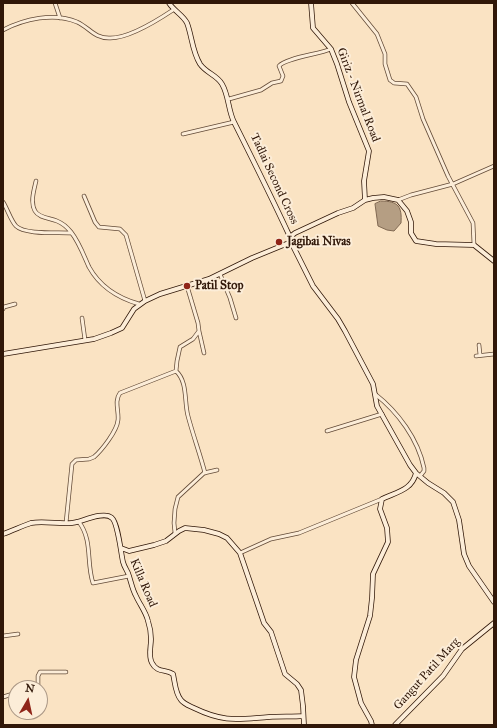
<!DOCTYPE html>
<style>
body{margin:0}
#map{position:relative;width:497px;height:728px;overflow:hidden;background:#fae3c3;font-family:"IM FELL Great Primer",serif}
canvas{display:block}
.frame{position:absolute;inset:0;border:4px solid #301708;pointer-events:none}
.north{position:absolute;left:8px;top:680px;width:40px;height:40px;box-sizing:border-box;background:#fcedd8;border:1px solid #aa9785;border-radius:50%;rotate:9deg;font-size:11px;font-weight:700;line-height:16px;text-align:center;color:#301708}
.north::after{content:'';display:block;margin:auto;width:14px;height:18px;background:#8f2418;clip-path:polygon(50% 0,100% 100%,50% 72%,0 100%)}
</style>
<div id="map">
<canvas width="497" height="728"></canvas>
<div class="frame"></div>
<div class="north">N</div>
</div>
<script>
const ctx = document.querySelector('canvas').getContext('2d');
ctx.lineJoin = 'round';
function fillPath(path, color) {
  ctx.fillStyle = color;
  ctx.fill(path, 'evenodd');
}
function stroke(path, color, width, dash) {
  ctx.strokeStyle = color;
  ctx.lineWidth = width;
  ctx.lineCap = dash ? 'butt' : 'round';
  ctx.setLineDash(dash || []);
  ctx.stroke(path);
}
function write(font, color, halo, rows, align = 'center') {
  ctx.font = font + ' "IM FELL Great Primer",serif';
  ctx.lineWidth = 4;
  ctx.setLineDash([]);
  ctx.textBaseline = 'middle';
  ctx.strokeStyle = halo;
  ctx.fillStyle = color;
  for (const [text, x, y, turn = 0] of rows) {
    ctx.save();
    ctx.translate(x, y);
    ctx.rotate((+turn || 0) * Math.PI / 180);
    ctx.textAlign = isNaN(turn) ? turn : align;
    if (halo) ctx.strokeText(text, 0, 0);
    ctx.fillText(text, 0, 0);
    ctx.restore();
  }
}
const water = new Path2D(`
 M381 201C399 201 402 207 401 223L394 231 387 230 378 226 375 204Z`);
fillPath(water, '#b59e83');
stroke(water, '#806852', 1);
const street = new Path2D(`
 M55 3 60 18
 M352 3 377 34 385 54V64L390 80 394 83 407 84 416 97 423 119 448 176 473 223 474 245
 M3 30C24 19 54 12 77 22 90 28 94 38 109 38 128 39 158 20 173 10
 M229 99 261 90 272 83 281 81 283 76 279 66C285 58 320 54 331 49
 M183 134 234 122
 M36 181C34 190 30 202 35 211 39 218 50 218 57 221 62 223 67 227 71 232 79 242 84 256 89 267 100 287 118 298 139 304
 M84 196 95 222 99 227 120 229 126 235 145 301
 M398 200 411 195 453 184 494 166
 M3 202C7 208 11 221 16 226 25 235 59 232 71 233
 M220 274 230 298 236 318
 M187 286 198 323 199 331 193 339 180 347 177 361 176 371C188 382 184 402 188 416 193 435 200 454 205 473
 M3 309 4 307 15 304
 M82 318 85 340
 M199 331 204 353
 M479 345 480 355
 M476 356 494 354
 M375 394C398 412 418 439 424 468V471L420 476
 M327 431 382 414
 M79 522C93 541 86 562 93 583L129 576
 M66 523 72 464 76 460 89 459 94 457C102 450 117 431 118 420 119 411 114 401 120 393L176 371
 M175 533 174 523 175 509 178 497 204 473 217 470
 M240 553 271 539 299 533 382 499
 M3 636 18 634
 M35 688 38 686V676L40 672H66
 M3 697 16 693`);
const secondary = new Path2D(`
 M169 3C174 11 183 15 187 23 192 36 192 51 200 64 206 73 217 75 222 84 229 96 228 110 234 122 253 160 272 198 290 237L291 242 313 286 338 319 345 331 373 384 377 406 410 465 416 473C412 490 397 492 382 499L380 509 387 528 388 542 373 574 372 598 370 616 356 660 354 677 361 703 371 721 372 725
 M311 3 313 28 331 49 337 64 349 102 369 151 364 181 365 200
 M290 237 295 233 338 213 353 208 365 200 373 198 384 197 398 200 407 211 411 222V233L416 241 436 244 474 245 494 261
 M3 354 94 339 111 333 122 328 134 309 145 301 160 294 209 279 252 258 291 242
 M416 473 428 483 444 493 453 502 459 520 464 554 469 566 494 602
 M3 534C12 531 22 526 31 523 47 520 64 526 77 522 85 520 105 511 112 518 118 523 121 554 123 562 124 566 126 569 128 573 131 581 132 589 136 596 140 605 146 612 148 621 150 627 151 633 151 639 151 647 148 656 152 663 157 673 166 669 173 674 175 682 175 693 181 700 184 704 190 706 194 708 225 723 238 719 269 717 281 716 292 717 303 716
 M121 548 129 551 154 545 166 541 179 531 185 528 204 530 219 534 227 538 240 553 264 623 271 632 285 674 297 684 301 690 303 706 304 725
 M395 725 443 676 462 649 494 623`);
stroke(street, '#624a37', 4.5);
stroke(secondary, '#301708', 5.5);
stroke(street, '#fcedd8', 3);
stroke(secondary, '#fcedd8', 4);
for (const [x, y, r, color] of [
 [279,242,4,"#8f2418"],
 [187,286,4,"#8f2418"]
]) {
  const dot = new Path2D();
  dot.arc(x, y, r, 0, 2 * Math.PI);
  ctx.fillStyle = color;
  ctx.fill(dot);
  stroke(dot, '#fcedd8', 1.5);
}
write('12px', '#301708', '#fcedd8', [
 ["Giriz - Nirmal Road",358,95,69],
 ["Tadlai Second Cross",274,179,65],
 ["Killa Road",143,583,67],
 ["Gangut Patil Marg",427,674,-48]
]);
write('bold 12px', '#301708', '#fcedd8', [
 ["Jagibai Nivas",287,242],
 ["Patil Stop",195,286]
], 'left');
</script>
